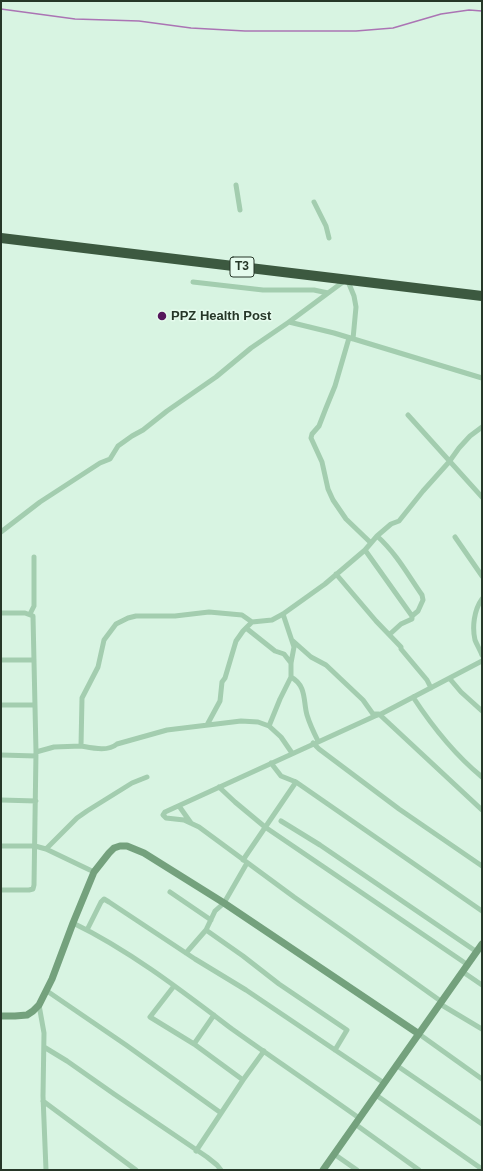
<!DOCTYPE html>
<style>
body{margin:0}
#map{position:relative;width:483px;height:1171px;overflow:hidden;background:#d8f4e2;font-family:Helvetica,sans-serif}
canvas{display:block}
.frame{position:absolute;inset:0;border:2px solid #263728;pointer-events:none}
</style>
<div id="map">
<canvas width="483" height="1171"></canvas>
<div class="frame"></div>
</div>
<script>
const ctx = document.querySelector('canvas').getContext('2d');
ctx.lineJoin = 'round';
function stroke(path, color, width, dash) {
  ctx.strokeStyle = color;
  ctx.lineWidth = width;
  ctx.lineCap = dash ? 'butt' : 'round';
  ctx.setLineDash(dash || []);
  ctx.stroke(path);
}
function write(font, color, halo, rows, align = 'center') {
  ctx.font = font + ' Helvetica,sans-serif';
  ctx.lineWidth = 3;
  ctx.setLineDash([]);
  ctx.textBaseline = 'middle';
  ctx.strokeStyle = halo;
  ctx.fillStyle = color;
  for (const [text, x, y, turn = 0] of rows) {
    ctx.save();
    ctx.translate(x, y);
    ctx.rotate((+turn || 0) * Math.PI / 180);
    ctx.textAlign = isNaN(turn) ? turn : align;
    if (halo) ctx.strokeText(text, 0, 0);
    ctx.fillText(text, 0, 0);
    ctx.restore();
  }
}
stroke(new Path2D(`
 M1 9 75 19 139 21 191 28 245 31H356L393 28 441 14 469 10 482 11`), '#ab74b4', 1.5);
stroke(new Path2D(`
 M236 185 240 210
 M314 202 326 226 329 238
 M193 282 263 290H314L328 293
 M289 322 334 333 482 378
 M349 338 335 386 326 408 319 426 312 434 311 438 322 462 328 489 333 500 346 519 371 543
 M408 415 482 497
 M1 532 40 502 100 463 110 459 118 446 132 436 143 430 167 411 216 377 251 348 289 322 347 279 354 296 356 307 353 339
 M377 536C396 553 408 575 422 595L423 600 418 611 412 616V619L401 624 390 634
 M455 537 482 576
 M365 550 412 616
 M336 574 376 621 401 647V649L427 680 431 688
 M482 599C474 610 472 627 475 640 477 645 480 650 482 655
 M1 613H25L33 616 36 752 34 885 33 889 29 890H1
 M30 614 34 606V557
 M246 628 275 651 284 654 291 663
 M293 641 311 657 326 665 363 700 373 714H379L482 810
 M1 660H34
 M291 677C307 686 303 701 307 715 310 725 314 733 318 741
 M450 679 461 692 482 711
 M413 697C432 726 455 755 482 777
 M1 705H35
 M207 725 220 701 222 682 225 678 236 641 243 631 252 622
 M269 726 280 699 291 677V663L294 647 283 614
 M313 743 319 749 399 809 482 866
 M36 752 54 747 81 746
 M292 753 281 737 269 726 258 722 241 721 167 730 117 744C108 752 92 748 81 746L82 698 98 667 104 640 116 624 128 618 136 616H175L209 612 242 615 252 622 272 620 283 614 325 584 365 550 377 536 391 524 399 521 423 491 449 462 459 448 470 436 482 427
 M1 755 36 756
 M271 763 281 776 296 782 482 911
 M219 787 235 802 265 827 468 965
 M1 800 36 801
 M179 806 191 823
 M281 821 320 845 477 952
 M1 846H35L46 849 94 872
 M46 849 77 818 87 811 132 783 147 777
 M243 860 296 782
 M170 892 211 920
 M73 923C129 950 182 991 232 1029 274 1059 317 1088 359 1118
 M87 930 101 902 104 899 109 902 195 959 246 990 384 1083
 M206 930 243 956 279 984 347 1030 335 1050
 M186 953 206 930 215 911 224 903 247 863
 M463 972 482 985
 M174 986 150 1017 194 1044 243 1080
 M47 991 126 1045 221 1113
 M442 1002 351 937 294 897 199 827 184 820 166 818 163 815 165 812 375 716 381 714 482 661
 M440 1004 482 1029
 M39 1005 44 1033 43 1096 46 1170
 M419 1034 482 1079
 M194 1044 214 1015
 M44 1047 67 1061 114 1094 207 1157 217 1165 221 1170
 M396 1065 482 1124
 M376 1095 482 1169
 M43 1101 136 1170
 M355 1124 419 1170
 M196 1151 243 1080 264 1051
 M334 1154 357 1170`), '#a3cdaf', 5);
stroke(new Path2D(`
 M1 1016H15L27 1015 33 1011 39 1005 52 979 73 923 94 872 109 853 114 848 120 846H127L144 853 224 903 419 1034
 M323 1170 482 944`), '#74a17d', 7);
stroke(new Path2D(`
 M1 238 482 296`), '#3c5940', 10);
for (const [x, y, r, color] of [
 [162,316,5,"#55175c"]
]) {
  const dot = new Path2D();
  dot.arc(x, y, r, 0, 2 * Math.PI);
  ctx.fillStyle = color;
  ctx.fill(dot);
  stroke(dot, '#e5fbed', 1.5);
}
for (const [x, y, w] of [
 [242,267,24]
]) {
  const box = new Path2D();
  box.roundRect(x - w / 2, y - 10, w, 20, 3);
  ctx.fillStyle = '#e5fbed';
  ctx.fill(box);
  stroke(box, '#263728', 1);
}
write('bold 12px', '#263728', null, [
 ["T3",242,267]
]);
write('bold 13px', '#263728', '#e5fbed', [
 ["PPZ Health Post",171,316]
], 'left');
</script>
